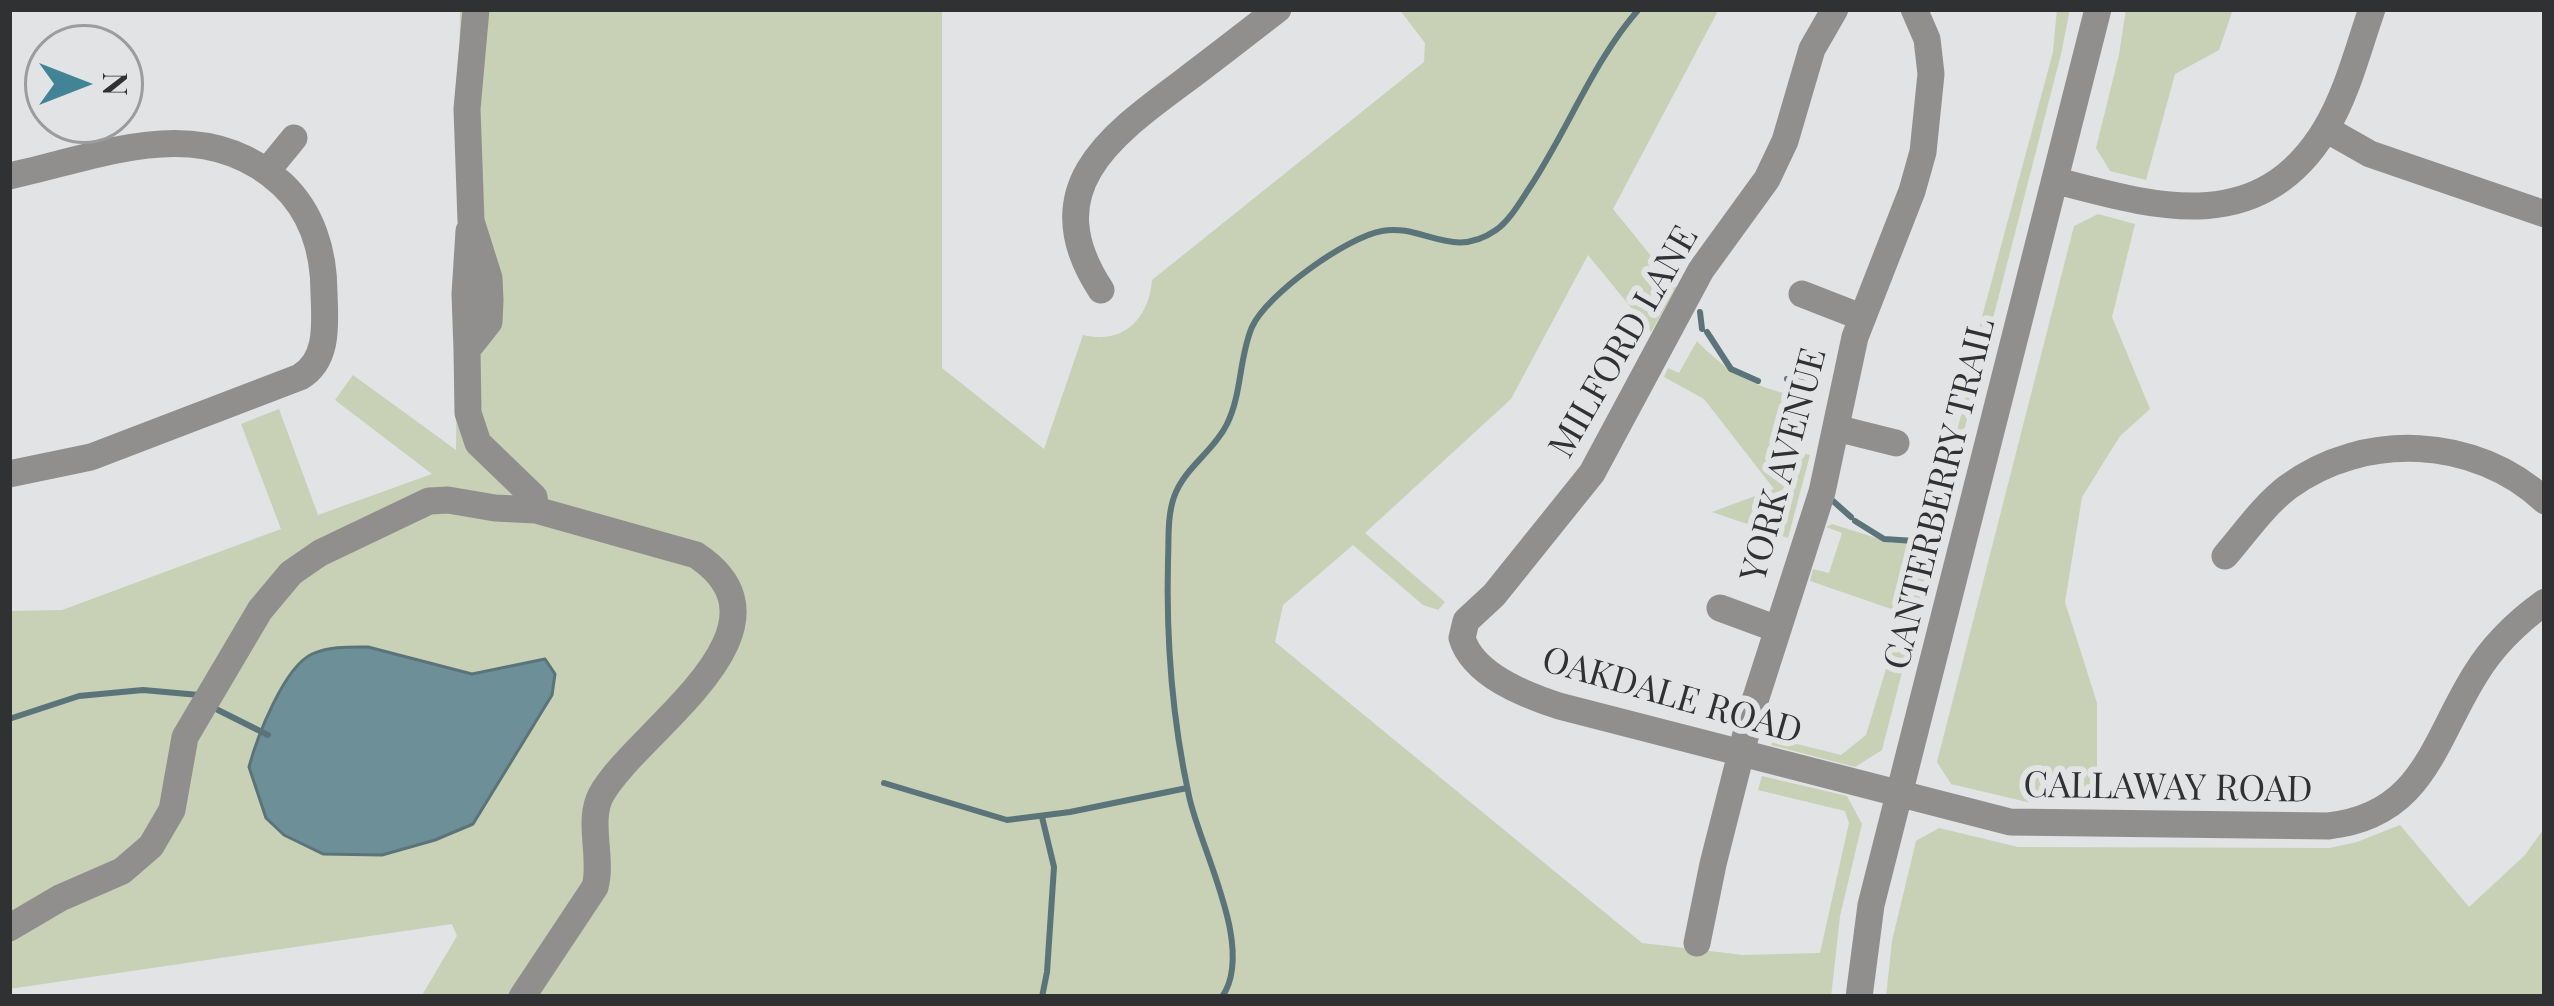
<!DOCTYPE html>
<style>
body{margin:0}
#map{position:relative;width:2554px;height:1006px;overflow:hidden;background:#e1e3e5;font-family:"Playfair Display",serif}
canvas{display:block}
.frame{position:absolute;inset:0;border:12px solid #303132;pointer-events:none}
.north{position:absolute;left:24px;top:24px;width:120px;height:120px;box-sizing:border-box;background:#e1e3e5;border:3px solid #9a9c9d;border-radius:50%;rotate:90deg;font-size:33px;font-weight:700;line-height:48px;text-align:center;color:#303132}
.north::after{content:'';display:block;margin:auto;width:42px;height:54px;background:#428496;clip-path:polygon(50% 0,100% 100%,50% 72%,0 100%)}
</style>
<div id="map">
<canvas width="2554" height="1006"></canvas>
<div class="frame"></div>
<div class="north">N</div>
</div>
<script>
const ctx = document.querySelector('canvas').getContext('2d');
ctx.lineJoin = 'round';
function fillPath(path, color) {
  ctx.fillStyle = color;
  ctx.fill(path, 'evenodd');
}
function stroke(path, color, width, dash) {
  ctx.strokeStyle = color;
  ctx.lineWidth = width;
  ctx.lineCap = dash ? 'butt' : 'round';
  ctx.setLineDash(dash || []);
  ctx.stroke(path);
}
function write(font, color, halo, rows, align = 'center') {
  ctx.font = font + ' "Playfair Display",serif';
  ctx.lineWidth = 12;
  ctx.setLineDash([]);
  ctx.textBaseline = 'middle';
  ctx.strokeStyle = halo;
  ctx.fillStyle = color;
  for (const [text, x, y, turn = 0] of rows) {
    ctx.save();
    ctx.translate(x, y);
    ctx.rotate((+turn || 0) * Math.PI / 180);
    ctx.textAlign = isNaN(turn) ? turn : align;
    if (halo) ctx.strokeText(text, 0, 0);
    ctx.fillText(text, 0, 0);
    ctx.restore();
  }
}
fillPath(new Path2D(`
 M460 9H942V368L1044 449 1083 335C1123 345 1149 319 1152 280L1424 62 1425 43 1399 9H1719L1613 209 1677 288 1651 332 1588 255 1511 399 1365 533 1445 602 1438 610 1423 605 1353 545 1283 605 1275 642 1642 943 1743 955 1820 953 1849 823 1845 811 1758 790 1762 776 1847 796 1862 824 1840 916 1831 997H421L457 936 452 924 9 989V611L62 610 281 529 241 424 279 409 318 515 432 474 335 400 353 375 456 450Z
 M2057 9H2070L2061 54 1882 750 1855 767 1771 745 1773 738 1841 755 1866 735 1903 613 1810 581 1813 569 1829 573 1842 533 1826 527 1832 524 1892 543 1928 542 1971 377 1970 362 2053 52Z
 M2126 9H2233L2219 50 2175 74 2146 180 2110 171 2096 148 2119 55Z
 M2098 214 2135 224 2112 317 2150 409 2120 436 2082 497 2065 602 2097 703V802H2027L1951 784 1937 762 2074 226Z
 M1697 341C1729 375 1759 389 1804 398L1794 451 1810 455 1788 538 1712 512 1774 489 1704 399 1664 377 1668 368 1679 373Z
 M2400 825 2469 907 2525 855 2545 827V997H1886L1892 941 1916 841 1939 828 2018 847 2330 848 2357 842Z`), '#c8d0b5');
const water = new Path2D(`
 M368 647 472 674 545 659 555 674 552 695 473 824 435 840 382 855 323 854 284 835 266 818 249 767C257 737 284 667 312 654 330 646 350 647 368 647Z`);
fillPath(water, '#6d9098');
stroke(water, '#5b7479', 3);
stroke(new Path2D(`
 M1700 312 1702 329
 M1707 332 1731 369 1758 381
 M1787 379 1807 377
 M1833 501 1851 517
 M1855 521 1884 539 1915 541
 M218 710 268 735
 M9 719 79 696 143 690 199 695
 M884 783 1007 820 1070 812 1187 788
 M1042 817 1054 867 1047 972 1042 997
 M1222 997C1256 948 1200 849 1189 796 1172 718 1166 640 1168 560 1169 540 1167 517 1174 497 1184 468 1214 451 1227 424 1242 394 1239 357 1252 327 1267 294 1347 237 1382 231 1422 223 1452 261 1496 230 1510 220 1520 202 1530 187 1568 130 1593 61 1639 9`), '#5b7479', 6);
stroke(new Path2D(`
 M476 9 467 109 471 221 489 278 490 300 489 322 467 350 468 413 478 443 534 497 536 510
 M1835 9 1812 49 1785 141 1767 179 1701 270 1592 473 1494 595 1466 621 1462 638C1473 675 1525 695 1559 706L2010 822 2328 826C2423 816 2433 742 2475 675 2493 645 2517 622 2545 602
 M2326 129 2370 154 2545 214
 M267 171 294 138
 M9 176C102 156 202 110 282 184 312 212 324 252 324 293 325 323 329 360 300 377L91 457 9 474
 M2057 181C2156 207 2259 238 2325 130 2347 94 2358 49 2372 9
 M1101 290C1036 191 1107 138 1183 82 1215 58 1247 33 1278 9
 M1802 294 1861 317
 M467 350 465 294 469 231
 M1836 428 1896 443
 M2225 556C2245 533 2263 506 2288 487 2364 431 2476 436 2545 501
 M1720 608 1777 629
 M9 928 60 898 122 871 151 846 172 810 185 737 260 610 291 573 320 553 429 501 448 500 495 508 536 510 696 555C808 629 634 733 601 795 587 821 603 859 595 887L522 997
 M1697 943 1713 864 1752 710 1822 492 1855 337 1912 191 1923 152 1931 74 1927 39 1914 9
 M1859 997 1871 905 2098 9`), '#908f8e', 27);
write('36px', '#303132', '#e1e3e5', [
 ["MILFORD LANE",1624,342,-60],
 ["YORK AVENUE",1784,465,-75],
 ["CANTERBERRY TRAIL",1940,494,-76],
 ["OAKDALE ROAD",1672,696,16],
 ["CALLAWAY ROAD",2168,788,1]
]);
</script>
